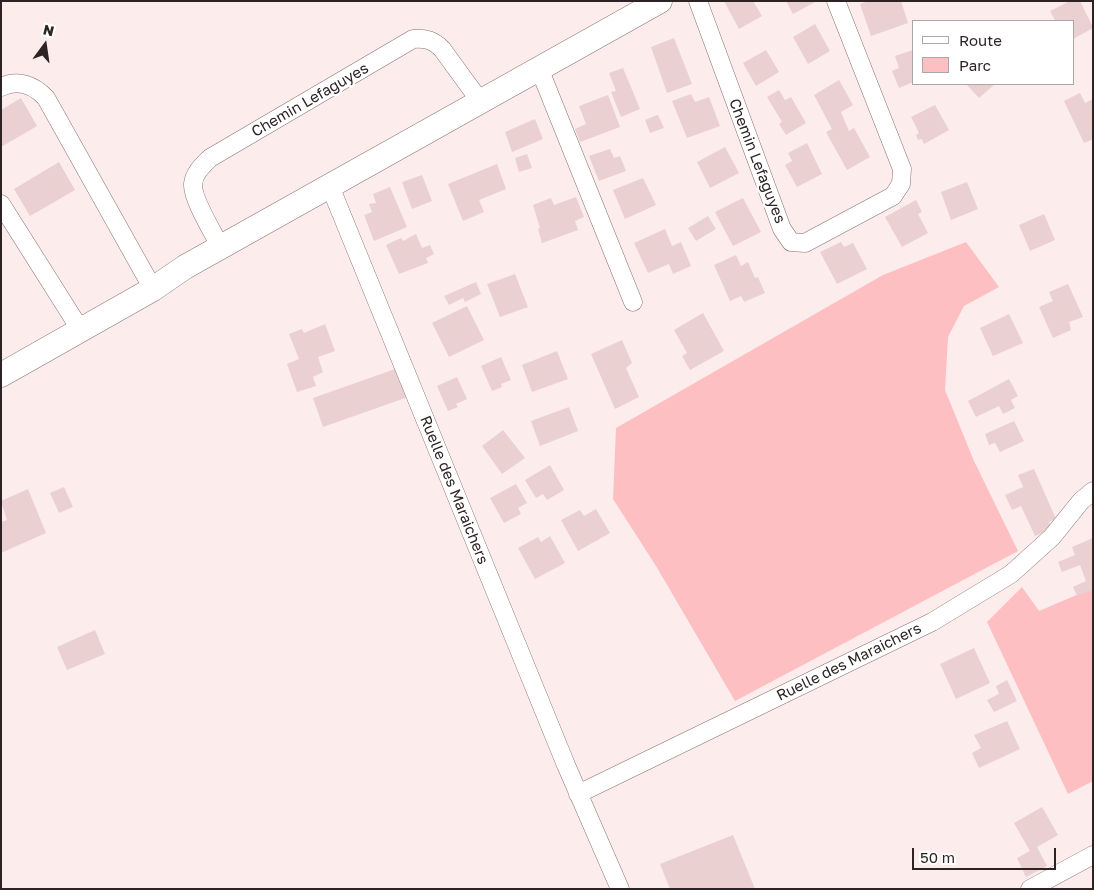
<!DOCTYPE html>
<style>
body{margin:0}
#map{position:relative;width:1094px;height:890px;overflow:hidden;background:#fcecec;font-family:"Golos Text",sans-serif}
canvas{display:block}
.frame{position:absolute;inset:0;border:2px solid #2d2324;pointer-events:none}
.legend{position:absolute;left:912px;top:20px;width:162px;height:65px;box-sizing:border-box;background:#fff;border:1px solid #aba7a7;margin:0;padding:6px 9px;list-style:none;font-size:15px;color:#2d2324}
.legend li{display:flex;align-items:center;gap:10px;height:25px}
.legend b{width:25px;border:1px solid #aba7a7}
.north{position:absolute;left:20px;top:20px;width:50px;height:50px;-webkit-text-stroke:4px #fff;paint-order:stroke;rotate:14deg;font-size:14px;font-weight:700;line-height:20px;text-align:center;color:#2d2324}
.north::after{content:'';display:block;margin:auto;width:18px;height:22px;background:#2d2324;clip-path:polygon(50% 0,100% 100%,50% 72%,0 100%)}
.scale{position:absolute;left:912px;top:848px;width:144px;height:22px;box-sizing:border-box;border:2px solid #2d2324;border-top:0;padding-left:6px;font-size:15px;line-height:18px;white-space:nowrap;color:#2d2324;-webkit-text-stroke:4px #fff;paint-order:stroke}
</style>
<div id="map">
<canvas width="1094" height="890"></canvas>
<div class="frame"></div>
<ul class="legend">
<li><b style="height:6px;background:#fff"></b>Route</li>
<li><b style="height:14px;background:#febfc3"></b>Parc</li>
</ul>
<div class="north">N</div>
<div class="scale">50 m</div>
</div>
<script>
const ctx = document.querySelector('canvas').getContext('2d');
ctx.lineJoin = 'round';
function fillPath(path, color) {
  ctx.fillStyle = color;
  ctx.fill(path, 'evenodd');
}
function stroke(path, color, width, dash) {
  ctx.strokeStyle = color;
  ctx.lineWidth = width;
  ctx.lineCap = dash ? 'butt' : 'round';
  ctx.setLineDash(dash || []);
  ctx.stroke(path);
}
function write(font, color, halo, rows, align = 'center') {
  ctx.font = font + ' "Golos Text",sans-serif';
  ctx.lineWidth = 5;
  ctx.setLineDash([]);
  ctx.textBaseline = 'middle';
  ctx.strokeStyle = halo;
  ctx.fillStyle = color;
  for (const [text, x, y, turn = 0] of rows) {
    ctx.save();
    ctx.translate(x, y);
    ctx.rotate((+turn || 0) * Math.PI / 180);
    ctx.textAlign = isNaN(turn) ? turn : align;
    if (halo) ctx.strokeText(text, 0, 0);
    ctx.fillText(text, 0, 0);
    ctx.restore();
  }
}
fillPath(new Path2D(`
 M966 242 999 287 964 306 948 337 945 390 974 461 1018 551 735 701 656 566 613 499 616 428 883 275Z
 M1022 587 1039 611 1093 588V781L1068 794 987 622Z`), '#febfc3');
fillPath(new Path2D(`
 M724 1H753L762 16 739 29Z
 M786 1H817L793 14Z
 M869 1H901L908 23 871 36 860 4Z
 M1070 1H1080L1093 27V28L1073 39V21H1052L1055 20 1050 11Z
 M815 24 830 51 808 64 793 37Z
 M674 38 692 84 667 93 651 47Z
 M766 50 779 72 756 86 743 63Z
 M913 50V82L899 88 892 71 899 68 895 56Z
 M623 68 640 109 621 117 611 92 616 91 609 73Z
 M839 80 853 105 841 112 845 122 849 131 854 128 870 157 847 170 826 132 832 129 814 95Z
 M966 84H995L979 98Z
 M779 90 785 100 791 97 806 123 786 135 779 124 782 122 767 97Z
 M1080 93 1085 103 1093 99V139L1084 143 1064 101Z
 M691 94 695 102 709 97 720 126 687 138 672 101Z
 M608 95 620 127 580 142 575 129 586 124 579 106Z
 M21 98 37 126 1 147V110Z
 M935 105 949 130 924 144 922 139 918 140 916 135 919 133 911 117Z
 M657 115H658L664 128 650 133 645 120Z
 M535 119 543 139 512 152 505 132Z
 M807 143 822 174 797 187 785 165 792 161 788 153Z
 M725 147 739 173 710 188 697 162Z
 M610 149 614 158 620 156 626 171 599 181 589 156Z
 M527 154 532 168 519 172 515 158Z
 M59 162 75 190 30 216 14 189Z
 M497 164 506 189 479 200 484 212 463 221 448 184Z
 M422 175 432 201 412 209 402 182Z
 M643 178 656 205 625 219 613 190Z
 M967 182 978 209 951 220 941 192Z
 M390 187 407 227 374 241 364 215 372 212 369 204 376 203 373 194Z
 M576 197 584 217 575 221 578 230 542 243 538 229 540 228 533 205 551 198 554 205Z
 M743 198 761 232 733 246 715 212Z
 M916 200 922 212 918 214 928 233 902 247 885 217Z
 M1044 214 1055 240 1030 251 1019 225Z
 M708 216 716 229 696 241 688 228Z
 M665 229 672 246 681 242 691 266 673 274 669 264 648 273 634 243Z
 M416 234 422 248 430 245 434 254 426 258 428 263 399 274 386 245 401 238 403 241Z
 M841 242 844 247 853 243 867 269 837 284 820 252Z
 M736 255 741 266 748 262 755 278 758 277 765 293 744 302 741 296 730 301 714 265Z
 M515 274 528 307 500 317 487 284Z
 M476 282 481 294 465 302 463 298 449 305 444 296Z
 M1068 284 1083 317 1069 322 1071 330 1053 338 1039 307 1053 301 1049 292Z
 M467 306 484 340 449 357 432 323Z
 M703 313 724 351 690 370 682 356 687 353 674 330Z
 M1009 314 1023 343 993 356 980 328Z
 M325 324 335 351 318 357 323 372 313 377 316 386 297 392 287 364 299 359 289 334 302 329 304 333Z
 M622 340 632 363 626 368 639 397 615 409 591 354Z
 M557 351 568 379 532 392 522 365Z
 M501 357 511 380 501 384 502 387 492 391 481 366Z
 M398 368 408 397 323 427 313 398Z
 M457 377 467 399 456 404 458 407 448 411 437 386Z
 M1009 379 1018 396 1011 400 1015 408 1003 414 999 406 976 417 968 401Z
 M569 407 578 431 540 446 531 421Z
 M1014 421 1024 441 1000 452 995 443 989 445 985 434Z
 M503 430 525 458 502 474 482 446Z
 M550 465 564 490 547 500 543 494 536 498 525 480Z
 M1034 469 1056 519 1049 522 1052 529 1035 536 1021 506 1012 510 1005 495 1023 487 1018 475Z
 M516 484 527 503 518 508 521 514 504 523 490 498Z
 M64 487 73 507 59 513 50 493Z
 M28 489 46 533 1 553V522L7 520 1 501Z
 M596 509 610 533 578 551 561 520 580 510 584 516Z
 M550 536 565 563 535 579 518 548 538 537 541 542Z
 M1093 538V590L1077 596 1073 587 1086 581 1080 565 1062 572 1058 562 1075 555 1072 547Z
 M95 630 105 654 67 670 57 647Z
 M974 648 990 683 956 699 940 664Z
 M1007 680 1017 701 994 712 987 700 999 694 996 686Z
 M1007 721 1020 749 979 768 972 753 981 748 974 735Z
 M1042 807 1058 835 1037 847 1047 866 1026 877 1017 858 1030 851 1014 823Z
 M733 835 755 889H670L660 864Z`), '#ebd0d2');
const minor = new Path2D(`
 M698 1 782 229 791 242 805 243 893 196 901 184 902 169 836 1
 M539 68 633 302
 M1 87C18 79 34 85 46 98L153 289
 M330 186 566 765 620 889
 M1 204 80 329
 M221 248C214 234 192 199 193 184 194 173 203 165 210 158L413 39C426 38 433 40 442 49L480 101
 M578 794 932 622 1011 574 1052 537 1081 501 1093 491
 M1030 889 1093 855`);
const secondary = new Path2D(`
 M1 375 153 289 185 267 660 1`);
stroke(minor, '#897273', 19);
stroke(secondary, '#897273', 25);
stroke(minor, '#fff', 18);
stroke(secondary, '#fff', 24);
write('15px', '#2d2324', '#fff', [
 ["Chemin Lefaguyes",310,100,-30],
 ["Chemin Lefaguyes",757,161,69],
 ["Ruelle des Maraichers",454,490,68],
 ["Ruelle des Maraichers",849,662,-26]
]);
</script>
